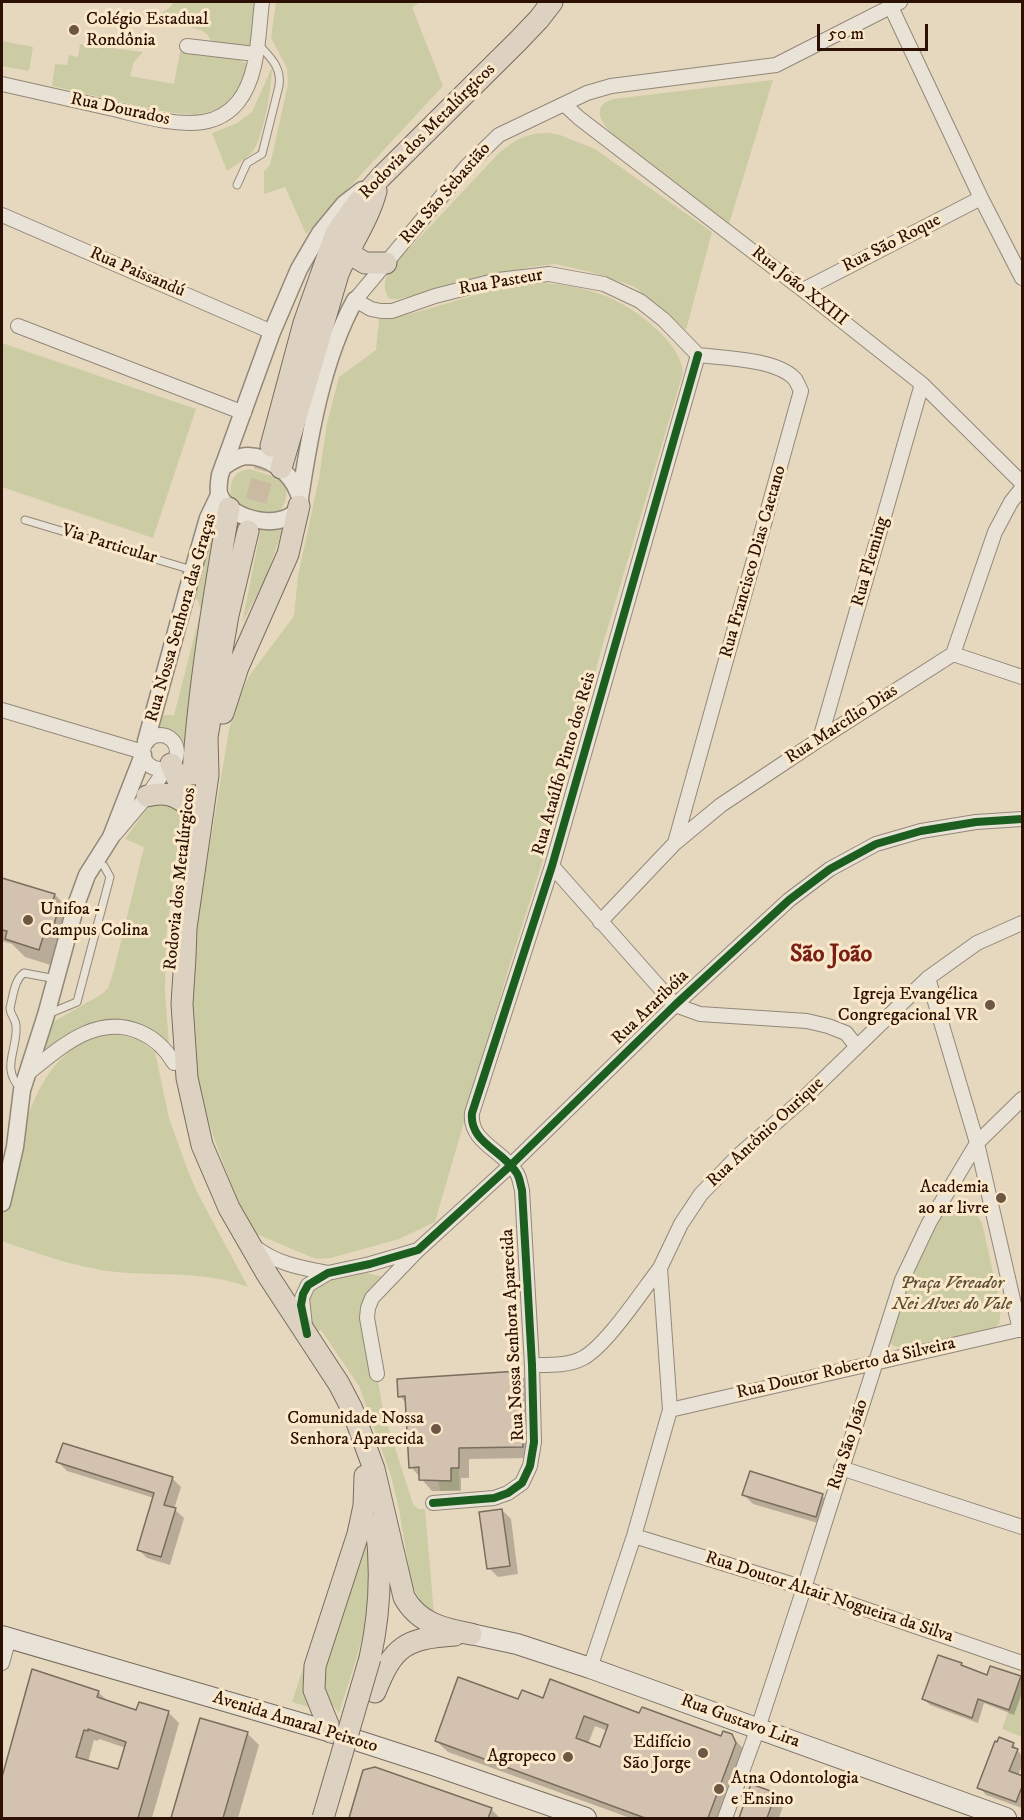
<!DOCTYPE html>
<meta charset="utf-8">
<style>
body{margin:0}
#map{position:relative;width:1024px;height:1820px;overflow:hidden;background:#e6d8be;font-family:"IM FELL DW Pica",serif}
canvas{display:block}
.frame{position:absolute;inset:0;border:3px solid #2c1003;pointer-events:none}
.scale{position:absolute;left:817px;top:24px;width:111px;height:27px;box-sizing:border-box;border:3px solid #2c1003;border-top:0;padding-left:8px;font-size:18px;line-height:21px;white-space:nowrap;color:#2c1003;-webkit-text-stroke:4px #fae8ca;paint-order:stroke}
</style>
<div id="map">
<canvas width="1024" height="1820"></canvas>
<div class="frame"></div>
<div class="scale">50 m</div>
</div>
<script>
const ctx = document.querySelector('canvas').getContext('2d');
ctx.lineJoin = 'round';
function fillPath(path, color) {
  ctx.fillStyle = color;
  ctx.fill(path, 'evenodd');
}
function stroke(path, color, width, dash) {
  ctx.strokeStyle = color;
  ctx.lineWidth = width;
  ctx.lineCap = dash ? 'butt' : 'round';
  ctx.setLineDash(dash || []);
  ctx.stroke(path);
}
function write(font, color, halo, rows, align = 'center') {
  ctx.font = font + ' "IM FELL DW Pica",serif';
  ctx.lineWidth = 6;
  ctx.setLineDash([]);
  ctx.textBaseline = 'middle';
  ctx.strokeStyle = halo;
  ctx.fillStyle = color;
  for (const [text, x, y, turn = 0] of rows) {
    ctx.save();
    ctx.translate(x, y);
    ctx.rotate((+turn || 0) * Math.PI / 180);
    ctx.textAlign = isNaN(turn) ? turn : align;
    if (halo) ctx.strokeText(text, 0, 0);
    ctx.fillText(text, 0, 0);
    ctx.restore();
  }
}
fillPath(new Path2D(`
 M174 2H256L251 49 212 44C207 29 199 29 184 26L185 19 132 14C149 14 165 17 174 2Z
 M276 2H421L412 7 443 86 306 234 285 187 264 194V171L270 165 288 84 287 68 271 38Z
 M2 41 33 47 29 71 2 66Z
 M80 44 143 52 134 62 130 76 174 84 180 52 239 60 246 63V67C232 132 176 114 129 104 103 98 78 92 52 86L55 64 67 65 69 55 78 57Z
 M272 67C272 87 264 135 253 151 247 159 235 165 227 171L212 133 237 123 252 112Z
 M773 80 729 224 616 138C605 127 587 107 613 99Z
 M549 133 560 135 595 149 712 232 686 330 664 310 633 286 591 272 555 264 529 267 399 299H390C381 289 385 278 391 268L498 154C514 140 527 132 549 133Z
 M532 283C555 283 578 286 600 294 629 303 682 341 683 373L603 644 548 844 509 967 435 1222 399 1239 331 1258 318 1259 311 1257 254 1233 238 1203 210 1127 194 1061 192 963 200 904 229 730 237 702 249 676 294 616 298 576 319 478 327 423 339 377 376 350 379 319C431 313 479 289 532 283Z
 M2 343 196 409 153 538 2 487Z
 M249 469 283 479C288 491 288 501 279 512 262 514 243 510 231 496 229 482 234 471 249 469Z
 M220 516 188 784 177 769C182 748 182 732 155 731L158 715H174L201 610 198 601 193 596 213 525Z
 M232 519 284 525 266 578 242 623 260 533 238 528 214 636Z
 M160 799 183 814 166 936 165 990 169 1045 122 1023 40 1057 53 1022 102 994 108 988 114 970 144 847 125 839 146 810Z
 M112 1034 138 1039 155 1052 169 1118 188 1171 198 1194 248 1287C207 1271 159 1276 116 1272 77 1268 39 1254 2 1241 2 1232 1 1222 2 1213 3 1194 11 1174 16 1155 30 1103 50 1042 112 1034Z
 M956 1204C969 1207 975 1212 982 1223L1001 1308 999 1324 991 1330 905 1349 894 1346 888 1341V1333L914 1268 940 1215 949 1205Z
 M362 1272 383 1277 373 1290 368 1343 372 1381H378L383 1410 413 1504 418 1509H425L434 1614 422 1604 412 1585 399 1510 391 1476 359 1386 321 1330 317 1332 308 1320V1291L329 1277Z
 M451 1468H459V1490L440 1491 438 1481H451Z
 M367 1547 370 1548C377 1604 356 1660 339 1713L327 1698 323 1675 364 1548Z
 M304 1665 312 1708 292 1702Z
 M1021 1676 1022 1677V1737L1002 1729Z`), '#cccca4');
fillPath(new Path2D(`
 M2 880 55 895 73 913 57 967 25 957 12 944 2 941Z
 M518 1372 529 1383 533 1458 469 1459V1478H461V1491H432L411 1467 406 1403 400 1396Z
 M58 1462 172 1478 181 1487 174 1509 184 1518 170 1565 147 1558 138 1549 154 1498 67 1471Z
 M744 1495 822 1496 831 1505 825 1525 753 1504Z
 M502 1510 511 1519 518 1574 498 1577 489 1568Z
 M961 1664 966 1669 988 1677 991 1668 1021 1678 1022 1680V1693L1014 1715 984 1703 978 1723 930 1705 924 1699Z
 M33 1671 98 1692 109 1702 137 1712H168L179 1723 152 1818H2V1782ZM99 1739 126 1748 119 1771 88 1762 94 1740 98 1741Z
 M544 1700 640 1715 722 1738 731 1736 746 1751 722 1818H630L448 1752 436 1741 519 1701ZM595 1726 608 1731 601 1749 588 1744Z
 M201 1720 247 1733 259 1745 238 1818H173Z
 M1013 1744 1022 1756V1765L1018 1776 1022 1777V1808L986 1795 979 1787Z
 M365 1771 491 1809 500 1818H351Z
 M751 1786 775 1794 784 1803 779 1818H740Z`), '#0003');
const building = new Path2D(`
 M2 878 55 894 51 907 58 910 51 936 44 934 39 950 5 939 7 931 2 930Z
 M519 1371 523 1447 459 1448V1468H451V1481L419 1480V1467L409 1468 405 1396 398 1397 397 1379Z
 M63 1443 173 1477 164 1505 176 1508 161 1557 137 1550 154 1493 56 1462Z
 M750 1471 823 1494 816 1517 742 1495Z
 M502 1509 510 1566 487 1569 479 1512Z
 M938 1655 962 1663 961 1665 987 1675 990 1666 1021 1676 1009 1710 978 1699 972 1718 922 1699Z
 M32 1669 99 1691 97 1697 136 1710 139 1702 169 1711 138 1818H2V1777ZM88 1729 126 1742 118 1769 76 1757 84 1730 88 1731Z
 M458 1677 518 1699 522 1690 543 1698 550 1679 639 1713 642 1707 721 1736 723 1731 732 1734 736 1743 708 1818H645L435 1741ZM584 1716 608 1725 600 1747 576 1738Z
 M200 1718 248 1732 223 1818H171Z
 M999 1737 1014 1743 1012 1747 1018 1749 1009 1771 1023 1776V1784L1016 1802 977 1788 995 1741 997 1742Z
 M375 1767 492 1808 488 1818H349L363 1770Z
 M751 1784 776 1793 767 1818H739Z`);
fillPath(building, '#d4c2b0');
stroke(building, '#796d5e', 1.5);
stroke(new Path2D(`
 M248 531 271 446`), '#cabaa2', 21, [21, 10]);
const service = new Path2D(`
 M237 185 247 163 262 154 279 86C282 67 270 57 258 44
 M25 520 192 570
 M48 1014 77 1002 110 877 104 866 97 863
 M21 1089C0 1068 18 1050 16 1026 16 1019 10 1015 10 1008 13 997 14 980 24 973L56 979`);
const minor = new Path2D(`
 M891 7 981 198 1022 278
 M187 46 255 54
 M2 84C39 92 76 101 113 109 142 116 173 126 203 122 216 120 229 113 238 102 259 76 258 33 262 2
 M564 104 579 118 803 290 922 384 1022 483
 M2 215 272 332
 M803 290 981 198
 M18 326 244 413
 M698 355 664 320 640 301 604 284 549 274 498 280 435 296 392 311H381L371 309 355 300 467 166 499 135 587 93 611 86 776 65 900 2
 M953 654 1022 677
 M2 710 143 752
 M143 752a17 17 0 1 1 34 0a17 17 0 1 1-34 0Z
 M820 739 922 384
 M115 834 147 796 168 766
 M675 843 801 391C799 387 797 382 795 379 777 359 724 358 698 355
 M552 866 675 1005 700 1014 807 1021 828 1026 846 1033 857 1047
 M600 922 675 843 721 805 820 739 953 654 995 532 1011 502 1022 488
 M928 978 977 1143 1020 1330
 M27 1074C60 1048 96 1013 140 1032 156 1039 166 1049 174 1063
 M255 1247C277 1264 302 1268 328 1273
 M305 1326 302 1298 308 1285 328 1273 370 1264 418 1250 511 1165 675 1005 789 900 830 869 876 844 921 831 976 822 1022 819
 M532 1365C549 1365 568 1366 583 1358 607 1345 642 1291 660 1268
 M377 1374 367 1318 368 1308 372 1298 417 1251
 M670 1410 1022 1329
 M841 1468 1022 1527
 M433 1503 494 1498 508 1493 522 1483 530 1466 534 1442 532 1365 522 1190C520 1184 520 1177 516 1172 502 1150 469 1142 472 1113L552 866 698 355
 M634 1536 804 1588 1022 1663
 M2 1663 9 1638
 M590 1668 634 1536 670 1410 660 1268 681 1224 701 1194 739 1155 804 1098 928 978 977 943 1022 923
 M725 1818 758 1728 804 1588 902 1280 929 1223 977 1143 1022 1099`);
const tertiary = new Path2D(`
 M223 467C230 462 238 456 248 456 270 457 290 472 298 492 300 496 301 500 300 505 288 534 226 520 219 493 218 488 219 481 220 475L272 332 299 269 320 233 344 204 362 190
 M300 498C310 432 323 358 355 300
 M146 741 193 570 208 518 219 495
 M2 1203 15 1147 22 1090 46 1015 76 905 87 875 111 837 143 755`);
const secondary = new Path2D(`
 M471 1634 517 1644 590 1668 1006 1818
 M2 1636 331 1732 433 1765 586 1818`);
const primary = new Path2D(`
 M347 252 365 263H386
 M271 446 304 323 336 233 357 204 380 178 518 41 539 19 552 2
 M281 468 338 274C349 247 369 219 376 191
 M248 531 228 615 207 737 208 775 186 928 185 957 182 1004 187 1078 202 1145 229 1208 267 1274 339 1384 352 1409 374 1469 404 1597C418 1623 443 1629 471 1634
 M223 713 238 667 288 554 299 506
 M171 764 189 806
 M193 774C199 684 214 596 229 508
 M147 796C165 791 176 795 190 807
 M370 1658C380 1613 382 1570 376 1524
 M375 1692C393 1646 406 1638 455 1635
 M331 1732 314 1690 315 1666 358 1534 364 1506 365 1476`);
stroke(service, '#938778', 9);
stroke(minor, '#938778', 16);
stroke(tertiary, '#938778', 19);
stroke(secondary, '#796d5e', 22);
stroke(primary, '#796d5e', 23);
stroke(service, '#e9e2d6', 7);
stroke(minor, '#e9e2d6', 14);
stroke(tertiary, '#e9e2d6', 16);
stroke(secondary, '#e9e2d6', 20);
stroke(primary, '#ddd2c1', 21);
const primaryBridge = new Path2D(`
 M323 1818 370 1658`);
stroke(primaryBridge, '#796d5e', 23, []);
stroke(primaryBridge, '#ddd2c1', 21);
stroke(new Path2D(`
 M307 1334 301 1305 303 1294 308 1285 328 1273 370 1264 418 1250 511 1165 675 1005 789 900 830 869 876 844 921 831 976 822 1022 819
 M433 1503 494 1498 508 1493 522 1483 530 1466 534 1442 532 1365 522 1190C520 1184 520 1177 516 1172 502 1150 469 1142 472 1113L552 866 698 355`), '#1b5e20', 8);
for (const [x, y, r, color] of [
 [74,30,6,"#6d5644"],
 [28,920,6,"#6d5644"],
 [990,1005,6,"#6d5644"],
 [1001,1198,6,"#6d5644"],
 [436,1429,6,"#6d5644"],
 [703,1753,6,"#6d5644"],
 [568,1757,6,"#6d5644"],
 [719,1789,6,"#6d5644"]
]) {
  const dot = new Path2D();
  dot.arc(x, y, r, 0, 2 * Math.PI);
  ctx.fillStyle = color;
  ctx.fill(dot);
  stroke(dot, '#fae8ca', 2);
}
write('18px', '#2c1003', '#fae8ca', [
 ["Colégio Estadual",86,20,"left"],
 ["Rondônia",86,41,"left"],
 ["Unifoa -",40,910,"left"],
 ["Campus Colina",40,931,"left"],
 ["Igreja Evangélica",978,995],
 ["Congregacional VR",978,1016],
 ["Academia",989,1188],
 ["ao ar livre",989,1209],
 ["Comunidade Nossa",424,1419],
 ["Senhora Aparecida",424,1440],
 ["Edifício",691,1743],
 ["São Jorge",691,1764],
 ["Agropeco",556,1757],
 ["Atna Odontologia",731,1779,"left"],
 ["e Ensino",731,1800,"left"]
], 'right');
write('18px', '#2c1003', '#fae8ca', [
 ["Rua Dourados",120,110,12],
 ["Rodovia dos Metalúrgicos",428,132,-45],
 ["Rua São Sebastião",446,194,-49],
 ["Rua São Roque",892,244,-27],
 ["Rua Paissandú",137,273,23],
 ["Rua Pasteur",501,283,-10],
 ["Rua João XXIII",799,287,38],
 ["Via Particular",109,545,17],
 ["Rua Francisco Dias Caetano",754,562,-74],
 ["Rua Fleming",871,562,-74],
 ["Rua Nossa Senhora das Graças",182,618,-74],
 ["Rua Marcílio Dias",842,725,-33],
 ["Rua Ataúlfo Pinto dos Reis",565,764,-74],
 ["Rodovia dos Metalúrgicos",181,879,-84],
 ["Rua Araribóia",651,1008,-44],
 ["Rua Antônio Ourique",766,1133,-43],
 ["Rua Nossa Senhora Aparecida",514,1335,-93],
 ["Rua Doutor Roberto da Silveira",846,1369,-13],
 ["Rua São João",849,1445,-72],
 ["Rua Doutor Altair Nogueira da Silva",829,1598,18],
 ["Rua Gustavo Lira",740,1722,20],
 ["Avenida Amaral Peixoto",295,1723,17]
]);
write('italic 18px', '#5c4e34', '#fae8ca', [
 ["Praça Vereador",952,1284],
 ["Nei Alves do Vale",952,1305]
]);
write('bold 24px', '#7a1f14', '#fae8ca', [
 ["São João",831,956]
]);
</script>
